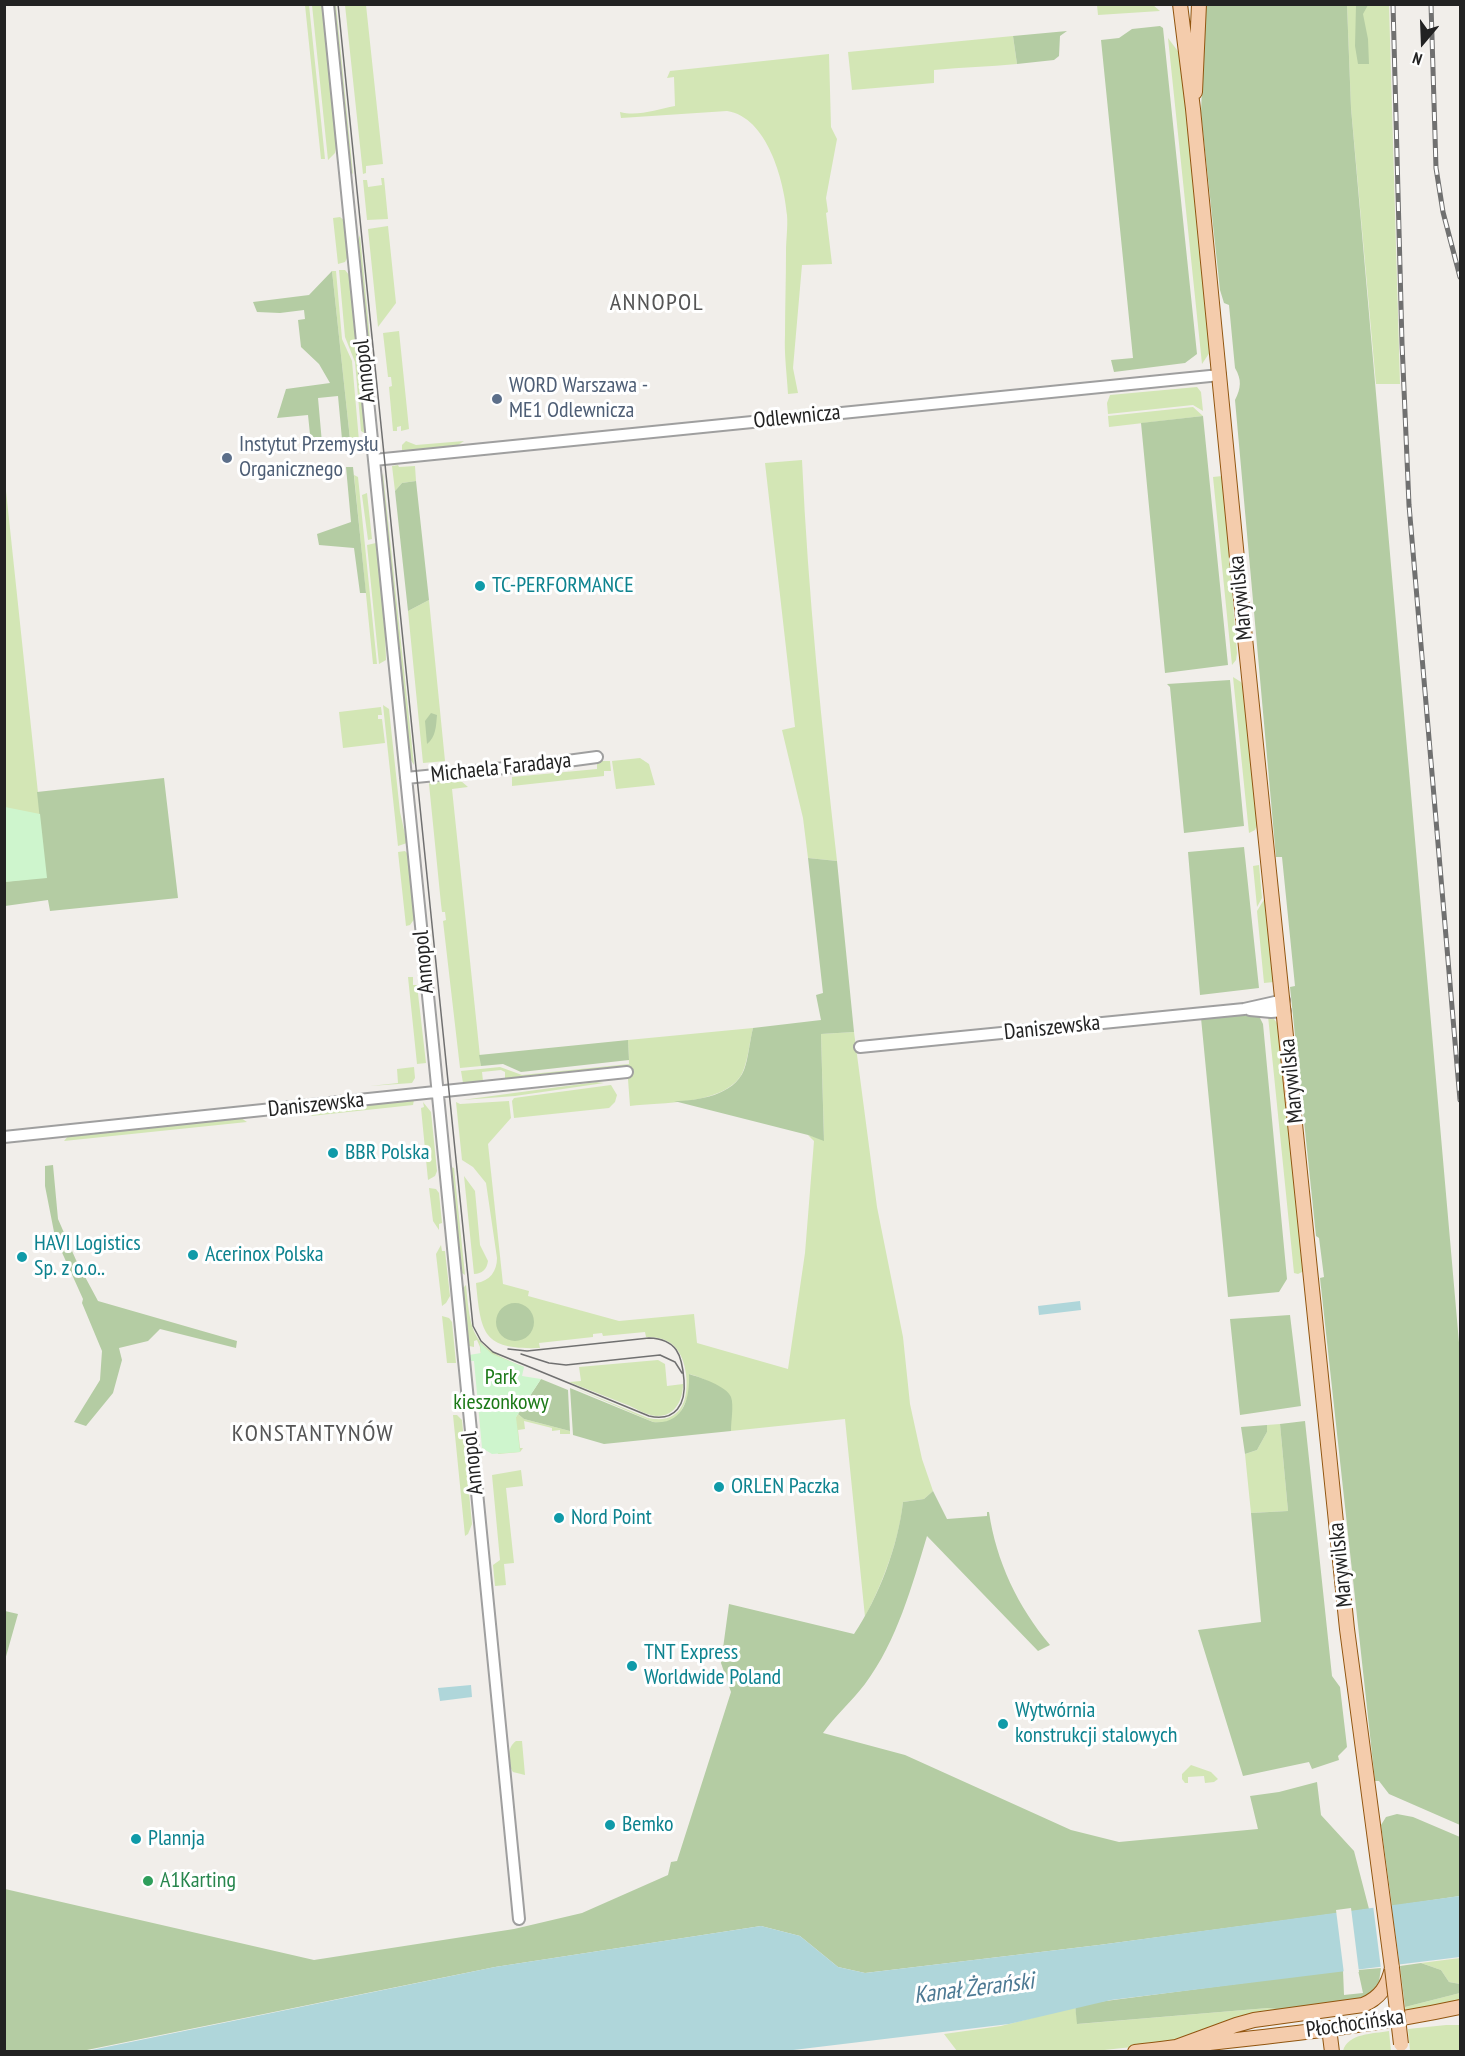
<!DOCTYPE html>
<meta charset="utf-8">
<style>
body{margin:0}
#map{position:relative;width:1465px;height:2056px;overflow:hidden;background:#f1eeea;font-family:"PT Sans Narrow",sans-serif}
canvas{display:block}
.frame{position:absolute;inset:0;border:6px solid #222;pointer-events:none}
.north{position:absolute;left:1393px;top:12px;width:60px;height:60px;-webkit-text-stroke:4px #fff;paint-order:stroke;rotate:199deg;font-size:16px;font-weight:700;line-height:24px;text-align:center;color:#222}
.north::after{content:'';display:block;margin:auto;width:21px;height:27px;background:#222;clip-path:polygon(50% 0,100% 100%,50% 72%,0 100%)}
</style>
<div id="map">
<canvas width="1465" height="2056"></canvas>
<div class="frame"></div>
<div class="north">N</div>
</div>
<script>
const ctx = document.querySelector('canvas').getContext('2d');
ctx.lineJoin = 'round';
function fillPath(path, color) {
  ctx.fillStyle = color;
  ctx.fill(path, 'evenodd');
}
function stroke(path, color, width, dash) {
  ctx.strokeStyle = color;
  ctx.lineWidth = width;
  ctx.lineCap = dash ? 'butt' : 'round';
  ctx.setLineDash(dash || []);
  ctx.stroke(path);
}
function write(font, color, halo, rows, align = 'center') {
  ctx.font = font + ' "PT Sans Narrow",sans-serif';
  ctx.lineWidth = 6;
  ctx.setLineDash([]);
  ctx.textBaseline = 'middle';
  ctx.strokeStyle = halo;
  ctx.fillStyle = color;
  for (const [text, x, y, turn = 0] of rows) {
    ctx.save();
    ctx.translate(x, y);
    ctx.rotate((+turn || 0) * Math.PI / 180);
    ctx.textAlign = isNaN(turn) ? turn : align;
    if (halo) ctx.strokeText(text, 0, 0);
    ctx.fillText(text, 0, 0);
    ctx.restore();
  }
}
fillPath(new Path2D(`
 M305 5H309L325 159H321Z
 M312 5H323L337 143 335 153 328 160Z
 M333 5H336L353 174 350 171Z
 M345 5H366L383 164 366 166V173L363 174Z
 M1097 5H1153L1160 11 1098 15Z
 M1347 5H1389L1400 384H1376L1351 108Z
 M1013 36 1017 64C989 67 962 67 934 70V83L852 90 848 52Z
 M1168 38 1180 54 1210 352 1202 364Z
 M829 54 831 127 837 139 826 198 828 212 826 213 832 264 802 265 793 368 798 393 788 394C787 375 784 354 785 335 785 307 786 280 786 252 786 240 788 227 787 215 784 180 767 117 727 111L621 118 620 112C638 117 657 109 675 106L674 77 667 78 670 71Z
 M381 178H384L388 219 367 220 363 180H367L368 187 382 185Z
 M340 217 345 221 348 256 345 262 338 264 333 218Z
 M388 226 396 303 378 327 368 229Z
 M360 235 370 339 366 340 357 243Z
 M339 270H345L350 276 366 434 361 431 355 362 345 337Z
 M332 271H336L342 339 352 361 359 441 353 449H351Z
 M399 331 409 429 401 431V426L397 427V431H393L389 387 392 386 391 377H388L383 333Z
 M1197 387 1201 392 1203 411 1193 405 1108 414 1107 403 1110 395Z
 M1193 407 1203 416 1109 427 1108 416Z
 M406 441 416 445 464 441 458 445 402 451V445Z
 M802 460C808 594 822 728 837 861L808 858 803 818 782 730 795 727 765 463Z
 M398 465 399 467 415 466 416 481 402 483 395 491 392 466Z
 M4 472 47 878 5 882Z
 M383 473 414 765 409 757 381 481Z
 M354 475 358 477 377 664H373Z
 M1222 476 1224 483C1229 540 1232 597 1237 653L1236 660 1232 665 1213 477Z
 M367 493 372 539 368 540 362 495Z
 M376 543 385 631 386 660 379 664 367 545Z
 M429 600 445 761 423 763 408 611Z
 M1233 677 1241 682 1245 689 1258 823 1255 830 1249 833Z
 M383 705 389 709 400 812 407 843 398 846Z
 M381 707 382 715H378V719H382L385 743 343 748 339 712Z
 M640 758 649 764 655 785 616 789 612 761Z
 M597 761H610L611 771H604V776L512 786V777L597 769Z
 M451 779 461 781 468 787 452 789 481 1066 460 1068 443 921 446 920 445 912H442L441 904 429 784 431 781Z
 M405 851 409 855 415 918 410 925 406 926 398 852Z
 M1259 865 1262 898 1257 907 1253 866Z
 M1265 898 1274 982 1264 983 1257 911Z
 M408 977H413V985H417L426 1063 417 1064Z
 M1268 1016 1274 1019 1279 1026 1304 1271 1298 1274 1294 1273Z
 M753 1028C750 1040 747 1068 740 1077 720 1105 662 1102 630 1106L627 1066 505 1079V1072L501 1070 482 1072 483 1081 463 1083 461 1071 500 1067 522 1075 629 1064 628 1040Z
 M854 1032 877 1207 903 1337 910 1404 922 1459 933 1491 924 1499 903 1502C899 1541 883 1582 865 1617L845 1419 731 1431V1398C718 1387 706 1378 689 1374L690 1393 679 1415 670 1421 662 1423 653 1422 570 1386 648 1418C681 1425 689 1400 686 1374 683 1350 671 1336 646 1337L645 1332 603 1336 602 1333 593 1334V1337L539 1343 540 1348C483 1350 481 1334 476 1283 490 1281 497 1271 497 1258L486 1183 473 1167 462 1160 456 1102 460 1104 509 1101 511 1118 488 1144 503 1284 529 1291 528 1296 619 1321 694 1314 697 1343 788 1369 805 1253 814 1141 808 1135 824 1140 821 1034Z
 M414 1067 415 1078 412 1083 370 1086 398 1083 397 1069Z
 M596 1082 604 1083 515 1096 462 1100Z
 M611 1085 617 1095 615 1102 609 1108 514 1118 512 1101 514 1098Z
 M414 1100 413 1105 311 1116 318 1110Z
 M423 1102 431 1112 437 1171 435 1176 428 1180 421 1108 424 1107Z
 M241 1118 247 1122 64 1141 69 1135Z
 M451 1167 454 1168 465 1275 462 1273Z
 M464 1176 475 1191 480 1245 488 1261C487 1269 482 1274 474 1274Z
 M429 1188 436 1189 439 1193 442 1223 439 1224V1230L433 1221Z
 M441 1245 442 1251H445L450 1296 446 1303 442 1306 436 1254Z
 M466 1285C471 1338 473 1346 524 1367L482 1365 480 1347 477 1340 474 1341V1347L469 1346 463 1288Z
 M442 1316 449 1318 452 1322 456 1363H447Z
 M658 1360 665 1364 667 1386 683 1384C683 1400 675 1417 656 1416 647 1415 638 1410 630 1406 610 1398 589 1390 569 1382L581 1381 579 1367Z
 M518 1414 524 1419 570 1431V1434H560V1430L552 1431V1428L524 1421 525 1429 518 1430 520 1448H523L520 1452 498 1454 497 1445Z
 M453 1415H457L462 1420 472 1524 468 1534 465 1536Z
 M1280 1424 1288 1511 1251 1513 1245 1454 1257 1450 1267 1432V1425Z
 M521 1470 523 1486 506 1488 514 1563 504 1564 506 1585 495 1586 493 1565 500 1560 492 1475Z
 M516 1741H522L525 1775 513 1772C507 1763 507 1747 516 1741Z
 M1191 1765 1211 1772 1218 1779 1214 1782 1205 1783 1204 1776 1188 1777V1783H1185L1182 1779V1774Z
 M1460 1958V1984L1449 1982 1441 1970 1421 1963Z
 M1460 1993V2004L1406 2012 1405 2007Z
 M1075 2007 1078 2024 1268 2008 1292 2011 1169 2043 1095 2051H957L944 2034 1001 2026Z
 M1446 2025H1460V2051H1410L1408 2029Z
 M1389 2031 1391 2051H1343C1348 2033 1373 2034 1389 2031Z`), '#d3e6b5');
fillPath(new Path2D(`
 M1205 5H1347L1351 108 1460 1354V1825L1389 1794 1379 1781H1375L1320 1278 1324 1277 1319 1238 1316 1236 1290 987 1295 986 1282 857H1276L1235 400C1241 388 1242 380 1235 368L1229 305 1224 303 1220 290 1201 113Z
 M1356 5H1368L1363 14 1368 39 1369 64H1358L1355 46Z
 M1160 26 1163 28 1197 354 1185 363 1114 372 1111 360 1133 358 1101 40 1119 38 1132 29Z
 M1067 31 1060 36 1059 56 1054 60 1017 64 1013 36Z
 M332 271 351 449 343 450 338 396 318 398 322 443 311 444 308 415 277 418 286 389 330 383 319 364 301 347 298 320 305 319 304 310 280 313 257 312 253 302 309 295Z
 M1203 416 1228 665 1165 673 1141 423Z
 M346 467H353L366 593H360L354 548 319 545 317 534 351 522Z
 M416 481 429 600 408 611 395 491 402 483Z
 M1230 680 1244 826 1184 833 1170 687 1167 684Z
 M431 713 437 715C436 726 436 737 427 744L425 721Z
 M164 778 178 898 50 911 48 900 5 906 4 882 46 877 37 792Z
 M1244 847 1259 988 1200 995 1188 852Z
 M808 858 837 861 854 1032 821 1034 824 1141 808 1135 674 1101C698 1101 734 1095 744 1070 748 1060 750 1040 753 1028L821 1020 816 995 823 993Z
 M1254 1014 1260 1018 1263 1024 1287 1279 1279 1292 1228 1297 1201 1018Z
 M628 1040 629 1060 521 1072 503 1064 481 1066 479 1055Z
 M53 1165 58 1219 76 1260 98 1301 237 1341 236 1348 160 1329 148 1341 119 1348 122 1360 113 1393 86 1426 74 1422 100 1380 102 1351 82 1303 83 1299 55 1237 45 1186V1166Z
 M496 1322a19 19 0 1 1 38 0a19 19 0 1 1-38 0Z
 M1290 1315 1301 1406 1240 1415 1230 1319Z
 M689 1374C699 1377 727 1386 731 1397 734 1406 731 1420 731 1431L604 1444 573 1435 570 1388 653 1422C683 1425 690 1399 689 1374Z
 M541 1379 568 1390 570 1431 524 1419 518 1414Z
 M1305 1421 1332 1676 1340 1687 1347 1747 1338 1756 1339 1760 1312 1769 1309 1762 1243 1776 1198 1630 1261 1622 1251 1513 1288 1511 1280 1424Z
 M1267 1425V1432L1257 1450 1245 1454 1241 1427Z
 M933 1491 947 1519 987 1516V1512H989C996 1561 1018 1607 1050 1645L1038 1651 927 1536C912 1586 897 1641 865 1684 852 1701 835 1716 823 1733L905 1755 1071 1830 1119 1842 1258 1829 1250 1796 1279 1792 1317 1782 1321 1815 1354 1851 1369 1909 1099 1945 865 1973 838 1967 800 1936 761 1926 495 1967 82 2051 5 2052V1889L314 1960 514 1929 582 1913 668 1875 671 1862 677 1861 731 1692 721 1663 729 1604 854 1634C879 1597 898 1546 903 1502L924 1499Z
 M5 1611 18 1614 5 1660 4 1611Z
 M1397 1814 1413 1817 1460 1837V1896L1392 1906 1381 1825 1386 1817Z
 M1421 1963 1441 1970 1449 1982 1460 1984V1993L1405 2007 1400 1966Z
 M1381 1968 1379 1982 1365 2000 1292 2011 1268 2008 1077 2024 1075 2005 1343 1970 1344 1995 1363 1993 1358 1970Z`), '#b4cca3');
fillPath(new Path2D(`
 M5 807 40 814 47 878 5 882Z
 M480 1343 492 1354 524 1367 522 1376 541 1379 516 1417 520 1452 492 1454 482 1448 474 1361H470L469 1355 481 1353Z`), '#cef5cd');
fillPath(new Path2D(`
 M1080 1301 1081 1310 1039 1315 1038 1306Z
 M471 1685 472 1697 440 1701 438 1688Z
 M1460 1896V1957L1111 2000 1009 2024 785 2051 82 2052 495 1967 761 1926 800 1936 838 1967 865 1973 1099 1945Z`), '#afd6da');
fillPath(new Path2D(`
 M1391 1903 1400 1967 1381 1969 1373 1905Z
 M1351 1908 1359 1972 1344 1974 1336 1910Z`), '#f1eeea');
const minor = new Path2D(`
 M328 4C392 643 458 1280 519 1919
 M374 460 1220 375
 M406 778 545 764 597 757
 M1250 1010 1271 1012 1285 1011
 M860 1047 1244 1009 1284 1000
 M4 1137 627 1072`);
const major = new Path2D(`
 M1195 92 1199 4
 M1329 2028 1332 2052
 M1176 2047 1236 2025 1254 2020 1363 2005C1380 1998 1388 1986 1392 1968L1347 1629 1241 599 1193 109 1180 4
 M1135 2052C1243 2038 1354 2030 1460 2007`);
stroke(minor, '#9f9f9f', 14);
stroke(major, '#91550f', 16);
stroke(minor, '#fff', 10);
stroke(major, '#f4ccac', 14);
stroke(new Path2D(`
 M338 4 473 1326 481 1341 493 1352 649 1416C676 1422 686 1404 684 1380 682 1355 677 1339 649 1338L527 1351 508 1349
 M521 1354 549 1363 566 1365 660 1355 675 1362 682 1373`), '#707070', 1.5);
const rail = new Path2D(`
 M1393 4 1402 343 1409 505 1460 1100
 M1431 4 1436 168 1443 212 1460 277`);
stroke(rail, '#707070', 5);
stroke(rail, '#fff', 3, [9]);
const majorBridge = new Path2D(`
 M1392 1968 1401 2044`);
stroke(majorBridge, '#91550f', 16, []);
stroke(majorBridge, '#f4ccac', 14);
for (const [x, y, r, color] of [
 [497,399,6,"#5c6f8a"],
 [227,458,6,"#5c6f8a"],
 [480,586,6,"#0f9aa8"],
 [333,1153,6,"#0f9aa8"],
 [193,1255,6,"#0f9aa8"],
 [22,1257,6,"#0f9aa8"],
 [719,1487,6,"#0f9aa8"],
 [559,1518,6,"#0f9aa8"],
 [632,1666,6,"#0f9aa8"],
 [1003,1724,6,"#0f9aa8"],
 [610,1825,6,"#0f9aa8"],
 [136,1839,6,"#0f9aa8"],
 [148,1881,6,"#2e9e5b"]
]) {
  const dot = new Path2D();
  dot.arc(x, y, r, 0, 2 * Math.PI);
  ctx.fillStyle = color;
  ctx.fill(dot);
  stroke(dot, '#fff', 2);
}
write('22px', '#222', '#fff', [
 ["Annopol",365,371,-96],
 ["Odlewnicza",797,417,-6],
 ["Marywilska",1241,598,-96],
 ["Michaela Faradaya",501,768,-6],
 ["Annopol",424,962,-95],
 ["Daniszewska",1052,1028,-6],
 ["Marywilska",1292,1081,-96],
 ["Daniszewska",316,1105,-6],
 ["Annopol",473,1463,-96],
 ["Marywilska",1341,1565,-96],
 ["Płochocińska",1355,2024,-8]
]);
write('22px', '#4e5e75', '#fff', [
 ["WORD Warszawa -",509,386],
 ["ME1 Odlewnicza",509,411],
 ["Instytut Przemysłu",239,445],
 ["Organicznego",239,470]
], 'left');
write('22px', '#0d838f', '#fff', [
 ["TC-PERFORMANCE",492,586],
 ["BBR Polska",345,1153],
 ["HAVI Logistics",34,1244],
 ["Sp. z o.o..",34,1269],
 ["Acerinox Polska",205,1255],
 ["ORLEN Paczka",731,1487],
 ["Nord Point",571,1518],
 ["TNT Express",644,1653],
 ["Worldwide Poland",644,1678],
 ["Wytwórnia",1015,1711],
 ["konstrukcji stalowych",1015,1736],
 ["Bemko",622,1825],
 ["Plannja",148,1839]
], 'left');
write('22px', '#1b7917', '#fff', [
 ["Park",501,1378],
 ["kieszonkowy",501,1403]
]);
write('22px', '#27864d', '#fff', [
 ["A1Karting",160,1881]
], 'left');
ctx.letterSpacing = '1.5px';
write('24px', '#555', '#fff', [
 ["ANNOPOL",657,303],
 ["KONSTANTYNÓW",313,1434]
]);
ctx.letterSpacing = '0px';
write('italic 24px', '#4c7993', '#fff', [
 ["Kanał Żerański",974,1989,-7]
]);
</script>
